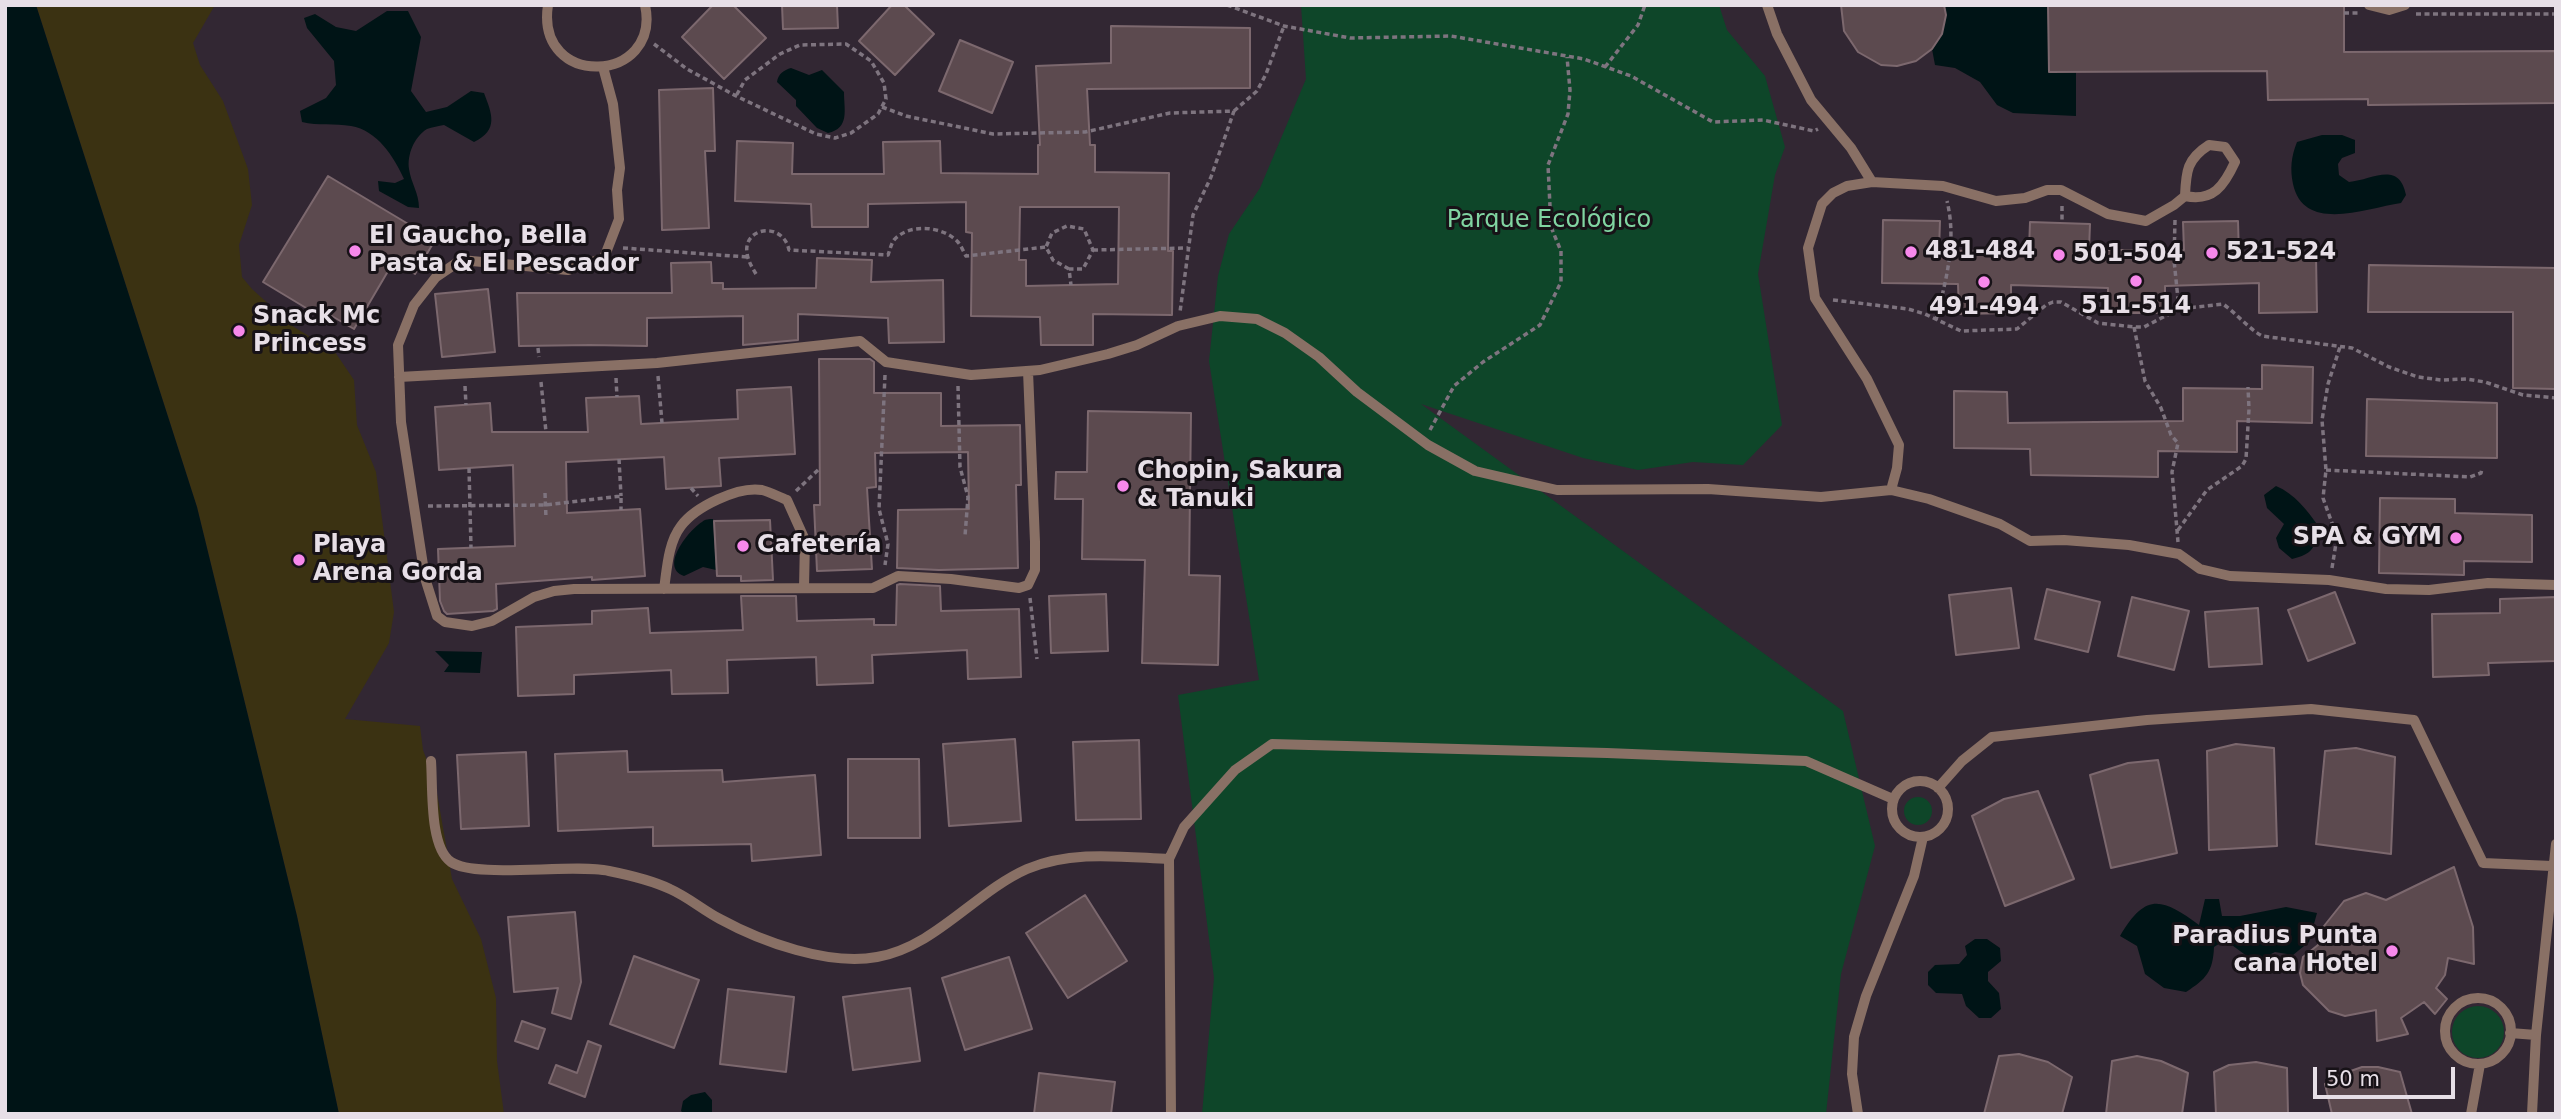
<!DOCTYPE html>
<meta charset="utf-8">
<style>
body{margin:0}
#map{position:relative;width:2561px;height:1119px;overflow:hidden;background:#322733;font-family:"DejaVu Sans",sans-serif}
canvas{display:block}
.frame{position:absolute;inset:0;border:7px solid #e7dfe7;pointer-events:none}
.scale{position:absolute;left:2313px;top:1067px;width:142px;height:32px;box-sizing:border-box;border:4px solid #e7dfe7;border-top:0;padding-left:9px;font-size:21px;line-height:24px;white-space:nowrap;color:#e7dfe7;-webkit-text-stroke:5px #171217;paint-order:stroke}
</style>
<div id="map">
<canvas width="2561" height="1119"></canvas>
<div class="frame"></div>
<div class="scale">50 m</div>
</div>
<script>
const ctx = document.querySelector('canvas').getContext('2d');
ctx.lineJoin = 'round';
function fillPath(path, color) {
  ctx.fillStyle = color;
  ctx.fill(path, 'evenodd');
}
function stroke(path, color, width, dash) {
  ctx.strokeStyle = color;
  ctx.lineWidth = width;
  ctx.lineCap = dash ? 'butt' : 'round';
  ctx.setLineDash(dash || []);
  ctx.stroke(path);
}
function write(font, color, halo, rows, align = 'center') {
  ctx.font = font + ' "DejaVu Sans",sans-serif';
  ctx.lineWidth = 6;
  ctx.setLineDash([]);
  ctx.textBaseline = 'middle';
  ctx.strokeStyle = halo;
  ctx.fillStyle = color;
  for (const [text, x, y, turn = 0] of rows) {
    ctx.save();
    ctx.translate(x, y);
    ctx.rotate((+turn || 0) * Math.PI / 180);
    ctx.textAlign = isNaN(turn) ? turn : align;
    if (halo) ctx.strokeText(text, 0, 0);
    ctx.fillText(text, 0, 0);
    ctx.restore();
  }
}
fillPath(new Path2D(`
 M1301 5H1719L1727 30 1765 76 1785 147 1775 175 1758 274 1782 425 1743 465 1693 462 1638 470 1583 458 1421 404 1843 711 1875 846 1841 974 1826 1114H1202L1214 978 1178 695 1259 680 1209 361 1218 276 1229 234 1260 188 1306 79Z
 M1904 811a14 14 0 1 1 28 0a14 14 0 1 1-28 0Z
 M2452 1032a26 26 0 1 1 52 0a26 26 0 1 1-52 0Z`), '#0e4629');
fillPath(new Path2D(`
 M36 5H215L193 43 200 65 223 101 248 169 252 205 239 245 242 277 252 289 294 327 335 352 354 380 357 425 376 472 394 612 389 643 345 719 420 726 423 750 435 782 452 879 481 939 496 998 497 1061 504 1114H339L297 916 197 507Z`), '#3b3212');
fillPath(new Path2D(`
 M5 5H36L197 507 297 916 339 1114H5Z
 M1944 5H2048L2049 72H2076V116L2013 113 1997 105 1980 82 1955 68 1935 65 1932 49 1942 34Z
 M387 11H408L421 37 411 91 426 112 447 107 471 91 484 93C492 114 499 130 474 142L444 125C439 126 432 127 427 129 414 137 407 155 409 169 411 183 419 193 419 208L408 207 379 191 378 181 395 183 404 179C394 157 377 130 351 126 335 123 318 126 302 122L300 111 326 98 336 85 334 61 307 28 304 18 315 14 336 27 356 31Z
 M791 68 809 75 822 70 844 92C844 110 850 128 828 133L817 128 796 106V100L777 82C778 74 784 70 791 68Z
 M2322 135H2342L2355 140V153L2342 158 2338 164 2339 175 2349 182C2372 180 2399 160 2406 195L2401 203C2367 208 2304 234 2293 184 2290 169 2291 157 2297 142Z
 M2276 486C2295 494 2307 510 2319 527 2315 548 2313 554 2292 559L2279 548 2276 538 2284 524 2267 508 2264 495Z
 M713 519 716 570 703 567 684 576C659 567 689 530 702 522 705 519 709 519 713 519Z
 M435 651 482 652 480 673 444 672 449 665Z
 M2205 899H2219L2222 916H2240L2286 907 2317 913 2309 942 2293 955 2275 952 2255 962 2225 940 2214 947C2213 972 2206 979 2186 992L2164 988 2145 974 2137 946 2120 936C2146 892 2162 898 2199 925Z
 M1975 939H1987L2000 948 2001 961 1988 972V981L1999 993 2001 1009 1991 1018H1979L1966 1006 1962 994 1936 993 1928 985V972L1935 965 1959 964 1967 955 1965 946Z
 M705 1092 712 1100V1114H684L681 1111 683 1101 691 1095Z`), '#001416');
const building = new Path2D(`
 M713 5H733L766 38 724 79 682 37Z
 M782 5H837L838 28 783 29Z
 M892 5H904L934 34 895 75 859 41Z
 M1841 5H1944L1946 15 1942 34 1932 49 1916 61 1897 66 1881 65 1858 52 1844 31Z
 M2048 5H2344V52L2556 51V103L2368 105V99L2268 100 2267 71 2049 72Z
 M1111 26 1250 28V88L1087 89 1090 145H1095V172L1169 173 1168 251H1173L1172 315 1093 314V345H1041L1040 317 971 316 972 233 966 232V202L868 204V227H812L811 204 735 201 737 141 793 143 792 174H884L883 142 940 141 941 173 1038 174V145H1040L1036 66 1111 63ZM1020 207H1119L1118 284 1026 286V260H1019Z
 M960 40 1013 62 992 113 939 91Z
 M713 88 715 151H705L709 228 662 230 659 90Z
 M328 176 435 240 415 274 394 261 354 329 325 312 321 317 263 282Z
 M1883 220 1940 221 1939 251 2029 250 2030 222 2090 224 2089 250H2184L2183 222 2238 221 2239 256H2316L2317 312 2259 313V283L2165 286V313H2108V288L2011 285V313L1959 314 1958 284 1882 283Z
 M817 258 872 260 871 282 943 280 944 342 889 343 888 318 798 314V340L743 345V316L647 318V346L590 345 519 346 517 293H672L671 263 711 262 712 283H723V289L816 288Z
 M2369 265 2556 268V389L2513 388V312H2368Z
 M488 289 495 352 442 357 435 294Z
 M819 359H870L874 362V393H941V426L1020 425 1021 485H1016L1018 568 939 570 897 568 898 510 969 509 968 452 875 453 876 487 867 488 872 569 817 571 814 505H820Z
 M2262 365 2313 367 2312 423 2237 421V452L2158 451V477L2031 475 2030 449 1954 448V391L2007 392 2008 423 2183 421V388L2262 389Z
 M791 387 795 454 719 458 721 486 666 489 664 457 566 462 567 513 640 509 645 576 592 580V577L496 584 497 609 493 611 447 614 444 611 440 601 438 549 515 546 513 465 439 470 435 407 490 403 492 432H588L586 398 639 396 641 424 738 419 737 390Z
 M2367 399 2497 403V458L2366 456Z
 M1088 411 1191 413 1189 575 1220 576 1218 665 1142 663 1145 560 1082 559 1083 499H1055L1056 472H1087Z
 M2380 498 2455 499V513L2532 515V562L2464 561V575L2379 573Z
 M770 520 773 580 741 581V576H717L714 521Z
 M900 584 940 586 941 611 1019 609 1021 677 968 679 967 650 872 655 873 683 817 685 816 657 727 660 728 693 672 694 671 670 574 675V694L518 696 516 627 592 624V611L648 608 650 633 743 630 741 596H796L797 621 874 619V625H896L897 585Z
 M2011 588 2019 648 1956 655 1949 595Z
 M2047 589 2100 602 2088 652 2035 639Z
 M2335 592 2355 643 2308 661 2288 610Z
 M1106 594 1108 651 1051 653 1049 596Z
 M2132 597 2189 611 2174 670 2118 656Z
 M2556 597V661L2488 663 2489 675 2433 677 2432 614 2500 613V599Z
 M2258 608 2262 664 2209 667 2205 612Z
 M1015 739 1021 821 949 826 943 744Z
 M1139 740 1141 819 1076 820 1073 742Z
 M2236 744 2274 748 2277 846 2209 850 2207 751Z
 M2356 748 2395 757 2391 854 2316 844 2325 751Z
 M627 751 628 772 722 770 723 782 815 775 821 855 752 861 751 844 653 846V827L558 831 555 754Z
 M526 752 529 826 461 829 457 755Z
 M848 759H919L920 838H848Z
 M2158 760 2177 853 2111 868 2090 775 2128 763Z
 M2038 791 2074 879 2005 906 1972 816 2004 799Z
 M2454 867 2473 927 2474 964 2448 958 2445 975 2436 988 2447 999 2435 1014 2424 1002 2401 1018 2408 1034 2377 1041 2376 1010 2345 1016 2329 1011 2303 985 2300 973 2303 957 2318 945 2320 931 2344 901 2366 893 2386 900Z
 M1085 895 1127 961 1068 998 1026 933Z
 M575 912 581 982 571 1019 552 1013 558 988 514 992 508 917Z
 M634 956 699 980 674 1048 610 1024Z
 M1009 957 1032 1029 965 1050 942 978Z
 M910 988 920 1061 853 1070 843 997Z
 M728 989 794 997 786 1072 720 1064Z
 M522 1021 545 1029 538 1049 515 1041Z
 M588 1041 601 1046 585 1097 549 1083 556 1065 577 1073Z
 M2019 1054 2048 1062 2072 1077 2062 1114H1984L1999 1056Z
 M2137 1056 2161 1061 2188 1073 2182 1114H2106L2112 1061Z
 M2256 1062 2287 1068 2288 1114H2216L2214 1072 2229 1065Z
 M2362 1067H2378L2400 1072 2412 1114H2332L2325 1084 2345 1073Z
 M1039 1073 1115 1082 1111 1114H1034Z`);
fillPath(building, '#5c4a4f');
stroke(building, '#7c686e', 2);
stroke(new Path2D(`
 M1227 5 1284 26 1350 38 1451 36 1584 59 1631 76 1713 122 1763 120 1814 131 1818 129
 M2344 13H2359
 M2416 14H2556
 M654 44 687 69 736 96 816 134 835 138 851 133 878 114 886 99 884 83 871 61 846 44 800 45 780 54 745 80 736 96
 M1605 67 1638 25 1645 5
 M882 107 906 116 993 134 1085 132 1170 113 1234 111 1211 177 1193 215 1180 312
 M1234 111 1257 91 1266 74 1284 26
 M2062 206V223
 M2175 220 2174 260 2179 309
 M623 248 747 257
 M1093 250 1188 248
 M1069 269 1053 260 1046 247 1052 233 1067 226 1084 229 1093 250 1083 269H1069L1071 285
 M756 274C752 267 748 261 747 253 743 227 783 221 789 250L888 255C890 250 891 244 894 240 909 223 942 226 957 241 961 245 963 251 966 256L1046 247
 M1833 300 1908 309 1925 314 1961 331 2017 329 2046 305 2053 302H2061L2098 323 2134 327H2144L2179 309 2223 304C2237 314 2248 328 2262 336L2352 348 2389 367 2418 377 2441 380 2466 379 2485 382 2523 395 2556 398
 M1936 320C1946 280 1957 242 1947 201
 M2134 327 2145 381 2161 408 2171 435 2178 443 2172 472 2178 542
 M538 348 539 357
 M885 375 879 509 888 544 885 565
 M658 376 662 423
 M616 378 617 397
 M541 382 546 432
 M465 386 466 405
 M958 386 960 467 968 497 965 536
 M1430 430 1454 386 1483 362 1540 325 1561 282V251L1551 227 1548 165 1568 114 1570 90 1567 57
 M619 459 621 496
 M469 468 471 548
 M2326 470 2470 477 2481 473 2482 469
 M691 488 698 496
 M796 491 819 469
 M545 493 546 518
 M428 506 545 505 621 496V510
 M2178 530 2207 490 2242 466 2246 459 2249 409 2248 387
 M2332 568 2337 537 2323 498 2326 470 2322 420 2328 384 2340 347
 M1030 598 1037 659`), '#7e747f', 3.5, [5, 3.5]);
stroke(new Path2D(`
 M548 5C535 90 662 84 645 5
 M1767 5 1777 34 1811 100 1851 148 1872 182 1943 186 1996 201 2025 198 2047 190H2061L2108 214 2146 221 2174 205 2185 196C2213 202 2224 186 2235 162L2225 147 2209 145C2187 159 2186 171 2185 196
 M2369 5 2389 10 2405 5
 M603 67 613 104 620 168 617 190 619 219 604 258 568 270 461 260 436 277 414 305 398 345 401 422 425 578 437 616 445 622 472 626 492 621 534 597 554 591 574 589 873 588 898 576 951 579 1019 588 1028 585 1035 570V542L1028 371
 M1872 182 1847 186 1833 193 1822 204 1808 248 1815 298 1867 379 1899 445 1897 468 1891 490
 M399 377 657 363 860 341 886 362 971 375 1040 370 1108 354 1137 345 1178 326 1220 316 1257 319 1285 333 1319 357 1357 392 1428 445 1475 471 1557 490 1708 489 1821 497 1891 490 1929 499 2000 524 2030 541 2064 540 2129 545 2179 554 2200 569 2230 576 2329 580 2386 589 2429 590 2488 583 2556 585
 M664 589C667 569 668 543 681 526 695 507 738 486 762 490 770 492 779 497 787 500L805 540 804 588
 M431 761C433 787 429 847 451 862 476 879 572 863 609 871 629 875 651 880 670 889 688 897 703 910 720 919 762 942 829 966 877 957 935 947 975 892 1027 869 1072 850 1122 857 1169 859
 M1892 809a28 28 0 1 1 56 0a28 28 0 1 1-56 0Z
 M1938 788 1962 761 1992 737 2147 720 2311 709 2414 720 2483 863 2552 866
 M2445 1031a33 33 0 1 1 66 0a33 33 0 1 1-66 0Z
 M2510 1033 2536 1035
 M1171 1114 1169 859 1184 827 1235 770 1272 744 1607 753 1806 761 1893 799
 M1858 1114 1852 1074 1854 1037 1866 996 1914 876 1923 837
 M2471 1114 2480 1064
 M2532 1114 2536 1035 2556 844`), '#897065', 10);
for (const [x, y, r, color] of [
 [355,251,7,"#f788eb"],
 [1911,252,7,"#f788eb"],
 [2212,253,7,"#f788eb"],
 [2059,255,7,"#f788eb"],
 [2136,281,7,"#f788eb"],
 [1984,282,7,"#f788eb"],
 [239,331,7,"#f788eb"],
 [1123,486,7,"#f788eb"],
 [2456,538,7,"#f788eb"],
 [743,546,7,"#f788eb"],
 [299,560,7,"#f788eb"],
 [2392,951,7,"#f788eb"]
]) {
  const dot = new Path2D();
  dot.arc(x, y, r, 0, 2 * Math.PI);
  ctx.fillStyle = color;
  ctx.fill(dot);
  stroke(dot, '#171217', 2.5);
}
write('24px', '#81d5a2', '#171217', [
 ["Parque Ecológico",1549,221]
]);
write('bold 24px', '#e7dfe7', '#171217', [
 ["El Gaucho, Bella",369,237],
 ["Pasta & El Pescador",369,265],
 ["481-484",1925,252],
 ["521-524",2226,253],
 ["501-504",2073,255],
 ["511-514",2136,307,"center"],
 ["491-494",1984,308,"center"],
 ["Snack Mc",253,317],
 ["Princess",253,345],
 ["Chopin, Sakura",1137,472],
 ["& Tanuki",1137,500],
 ["SPA & GYM",2442,538,"right"],
 ["Playa",313,546],
 ["Arena Gorda",313,574],
 ["Cafetería",757,546],
 ["Paradius Punta",2378,937,"right"],
 ["cana Hotel",2378,965,"right"]
], 'left');
</script>
